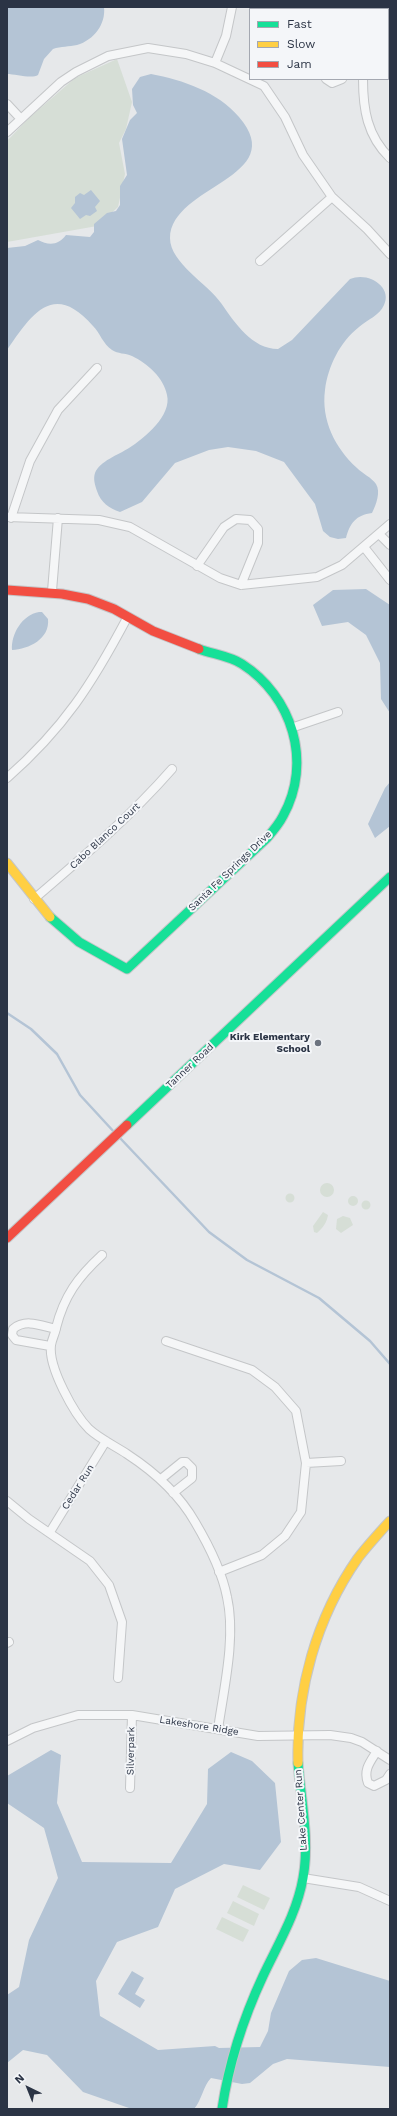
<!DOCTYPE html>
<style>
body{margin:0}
#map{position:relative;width:397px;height:2116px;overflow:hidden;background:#e6e8ea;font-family:"Work Sans",sans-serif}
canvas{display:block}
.frame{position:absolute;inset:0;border:8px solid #2b3445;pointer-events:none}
.legend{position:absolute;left:249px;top:8px;width:140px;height:72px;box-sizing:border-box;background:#f4f6f9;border:1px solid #a4a8b1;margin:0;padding:5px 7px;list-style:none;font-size:12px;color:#2b3445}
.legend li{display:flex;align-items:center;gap:8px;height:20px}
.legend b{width:20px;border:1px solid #a4a8b1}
.north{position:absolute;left:8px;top:2068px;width:40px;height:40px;-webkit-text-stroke:3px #f4f6f9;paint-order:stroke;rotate:317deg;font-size:11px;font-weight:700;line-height:16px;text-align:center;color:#2b3445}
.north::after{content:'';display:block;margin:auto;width:14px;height:18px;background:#2b3445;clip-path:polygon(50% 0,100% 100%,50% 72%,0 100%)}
</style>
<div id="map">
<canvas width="397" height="2116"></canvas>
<div class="frame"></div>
<ul class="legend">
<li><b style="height:5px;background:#16e098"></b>Fast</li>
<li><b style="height:5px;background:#ffcf43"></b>Slow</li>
<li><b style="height:5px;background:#f24e42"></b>Jam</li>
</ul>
<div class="north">N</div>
</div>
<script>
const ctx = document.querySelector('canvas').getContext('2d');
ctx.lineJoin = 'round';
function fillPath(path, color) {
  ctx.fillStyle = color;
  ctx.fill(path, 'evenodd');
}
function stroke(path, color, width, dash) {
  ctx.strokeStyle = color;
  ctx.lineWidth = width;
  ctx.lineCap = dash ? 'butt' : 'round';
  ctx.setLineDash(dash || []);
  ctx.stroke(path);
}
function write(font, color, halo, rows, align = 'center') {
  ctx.font = font + ' "Work Sans",sans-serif';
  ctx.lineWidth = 4;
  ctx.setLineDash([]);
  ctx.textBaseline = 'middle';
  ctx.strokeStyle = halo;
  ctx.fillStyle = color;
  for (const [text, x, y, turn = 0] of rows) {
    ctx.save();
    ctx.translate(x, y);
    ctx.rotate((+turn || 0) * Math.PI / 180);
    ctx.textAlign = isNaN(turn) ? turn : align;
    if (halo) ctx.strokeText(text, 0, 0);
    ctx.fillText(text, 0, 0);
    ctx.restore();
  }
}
fillPath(new Path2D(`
 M117 59 132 102 126 129 119 143 125 174 118 207 97 226 7 242V141L29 118 75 78Z
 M320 1190a7 7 0 1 1 14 0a7 7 0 1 1-14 0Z
 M285.5 1198a4.5 4.5 0 1 1 9 0a4.5 4.5 0 1 1-9 0Z
 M348 1201a5 5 0 1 1 10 0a5 5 0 1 1-10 0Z
 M361.5 1205a4.5 4.5 0 1 1 9 0a4.5 4.5 0 1 1-9 0Z
 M323 1212 328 1215C327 1222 323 1228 317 1233L314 1232 313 1226Z
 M343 1216 350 1218 353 1225 341 1233 336 1229 337 1219Z
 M243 1885 270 1898 264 1910 237 1897Z
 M233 1901 259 1914 254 1926 227 1913Z
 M222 1917 249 1930 243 1942 216 1929Z`), '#d6ded6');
fillPath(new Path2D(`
 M7 7H104C106 24 94 40 77 45 69 47 61 46 53 49L44 59 38 75C32 79 15 74 7 74Z
 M151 74C183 80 218 92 239 117 291 178 171 185 170 238 170 263 208 284 221 303 235 323 252 349 278 349L292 340 350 279C368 271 393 287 384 305 380 315 367 320 359 327 340 342 328 366 325 390 321 420 335 448 357 468 362 473 372 478 376 484 381 492 376 505 372 513 356 515 350 523 346 538L338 539 330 537 323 531 315 504 284 462 256 451 228 447 209 450 175 463 142 502 120 512C109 508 101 503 97 491 95 485 93 479 95 473 100 461 118 455 129 448 145 438 172 415 167 395 164 378 147 363 132 356 125 353 118 354 112 350 103 344 100 333 93 326 54 281 32 313 7 350V248L25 246 38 240C49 246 59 245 66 235L90 237 94 232V224L107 213 116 211 120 205V186L127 175 122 139 130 120 137 113 133 105 132 89 140 77Z
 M91 190 100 201 95 207 97 211 90 216 86 215 80 219 71 208 75 203V197L80 193 84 195Z
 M366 589 390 605V713L381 699 380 663 366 635 348 622 322 626 313 605 333 590Z
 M39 612H42L48 619C50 639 29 649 12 650 11 634 22 615 39 612Z
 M390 782V826L375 838 368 824 385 788Z
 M51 1750 61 1755 57 1803 82 1862 171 1863 207 1804 208 1769 231 1752 252 1761 275 1783 281 1842 260 1870 224 1864 175 1889 158 1927 117 1942 96 1981 100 2016 158 2050 215 2046 219 2048 260 2047 268 2031 271 2013 289 1971 302 1960 316 1958 390 1981V2067L287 2059 273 2064 250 2083 242 2084 211 2078C203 2086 202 2100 194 2109L129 2108 83 2092 47 2055 23 2050 7 2063V1995L19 1987 29 1940 58 1878 44 1828 7 1803V1776Z
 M132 1971 144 1978 135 1994 145 2000 140 2008 118 1994Z`), '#b4c4d5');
stroke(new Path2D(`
 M7 1013 31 1029 57 1054 80 1095 115 1133
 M120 1138 209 1232 247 1260 319 1298 370 1341 390 1364`), '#b4c4d5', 2.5);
const street = new Path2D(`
 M388 22 390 20
 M215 63 226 36 232 7
 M326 79 332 83 342 79
 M363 79C363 109 367 136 390 158
 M7 104 21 119
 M7 132 61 82 76 72 108 56 148 48 186 54 215 63 264 86 285 117 303 155 332 197 367 229 390 254
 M260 261 332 197
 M7 517 99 520 130 527 220 578 241 585 317 577 342 565 390 524
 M11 518 30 461 58 410 97 368
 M379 534 390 545
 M364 547 390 580
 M197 566 224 527 236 519 250 520 258 529V543L241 585
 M52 591 58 518
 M294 727 338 712
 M7 778C64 728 92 684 127 618
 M34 899C82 858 130 817 172 769
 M102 1255C78 1277 64 1296 56 1328 55 1334 52 1339 51 1345 48 1367 74 1414 89 1429 100 1439 115 1446 127 1454 153 1471 179 1494 195 1522 208 1544 222 1571 227 1597 236 1637 224 1688 218 1729
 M166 1341 252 1370 275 1387 296 1411 306 1463 301 1512 285 1536 262 1555 219 1572
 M50 1346 16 1340 12 1335 13 1329C26 1318 42 1326 56 1329
 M306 1463 341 1461
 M161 1479 182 1462H186L192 1468V1478L173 1493
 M7 1501 29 1519 90 1561 109 1585 122 1622 118 1678
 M50 1532 106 1441
 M7 1643 9 1642
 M7 1741 33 1728 78 1715H132L258 1736 330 1735 351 1738 362 1742 390 1760
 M377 1751C370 1762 363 1770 368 1783L374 1786 386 1780 390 1774
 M130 1788 132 1715
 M303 1878 359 1887 390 1901`);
const fast = new Path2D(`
 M50 917 79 942 127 969 267 838C273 831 279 824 283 816 313 762 292 696 242 664 230 656 212 654 199 649
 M127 1125 390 877
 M222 2109C229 2062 243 2019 263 1976 278 1944 297 1913 303 1878 310 1840 301 1801 298 1763`);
const slow = new Path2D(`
 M7 863 50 917
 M298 1763C296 1691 316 1618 358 1558 368 1545 379 1533 390 1521`);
const jam = new Path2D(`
 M7 590 62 594 88 599 114 609 153 631 199 649
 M7 1238 127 1125`);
stroke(street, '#c4c6c8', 10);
stroke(fast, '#c4c6c8', 11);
stroke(slow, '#c4c6c8', 11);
stroke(jam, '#c4c6c8', 11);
stroke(street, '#f5f6f7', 8);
stroke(fast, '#16e098', 9);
stroke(slow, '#ffcf43', 9);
stroke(jam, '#f24e42', 9);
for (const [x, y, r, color] of [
 [318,1043,4,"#6c737f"]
]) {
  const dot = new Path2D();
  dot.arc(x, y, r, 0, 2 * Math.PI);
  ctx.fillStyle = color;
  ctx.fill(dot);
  stroke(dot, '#f4f6f9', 1.5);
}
write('10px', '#2b3445', '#f4f6f9', [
 ["Cabo Blanco Court",105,836,-43],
 ["Santa Fe Springs Drive",230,871,-44],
 ["Tanner Road",190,1066,-43],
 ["Cedar Run",78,1487,-58],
 ["Lakeshore Ridge",199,1726,9],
 ["Silverpark",131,1751,-89],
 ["Lake Center Run",301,1810,-94]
]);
write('bold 10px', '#2b3445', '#f4f6f9', [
 ["Kirk Elementary",310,1037],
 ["School",310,1049]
], 'right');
</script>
